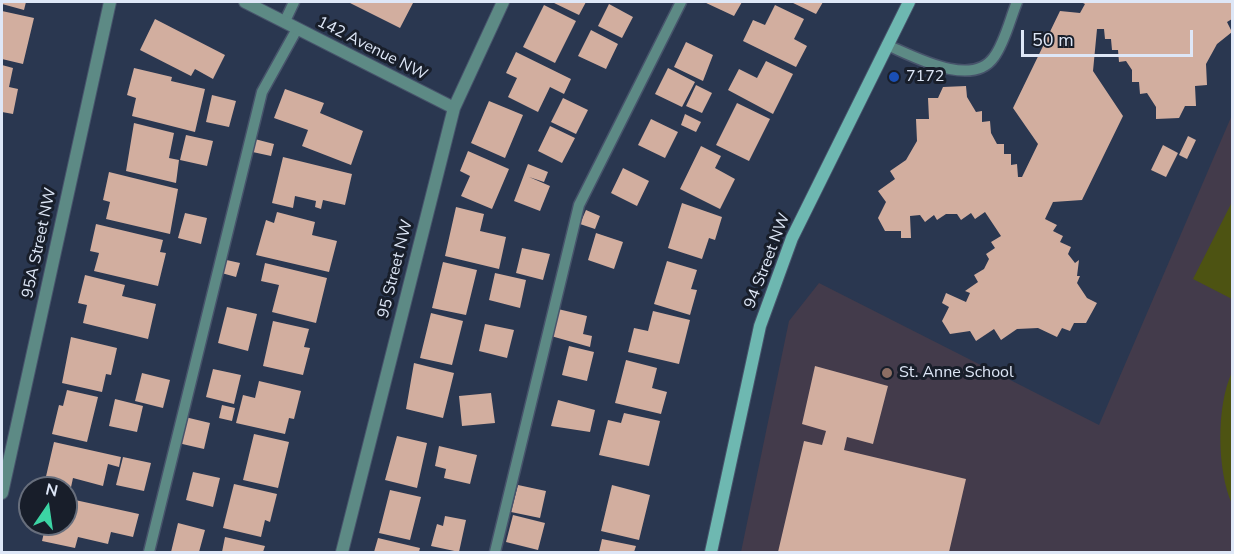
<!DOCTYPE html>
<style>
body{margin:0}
#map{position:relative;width:1234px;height:554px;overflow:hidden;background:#2a3750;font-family:"Nunito Sans",sans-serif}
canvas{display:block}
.frame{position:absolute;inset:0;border:3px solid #dee7f7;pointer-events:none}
.north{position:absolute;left:18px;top:476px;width:60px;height:60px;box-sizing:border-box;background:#181e2a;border:2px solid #676e7c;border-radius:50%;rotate:13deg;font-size:16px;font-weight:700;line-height:24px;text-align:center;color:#dee7f7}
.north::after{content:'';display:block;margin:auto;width:21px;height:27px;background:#3cd4a4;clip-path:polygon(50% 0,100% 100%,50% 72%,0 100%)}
.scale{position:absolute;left:1021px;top:30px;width:172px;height:27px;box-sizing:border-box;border:3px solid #dee7f7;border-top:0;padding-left:8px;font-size:18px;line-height:21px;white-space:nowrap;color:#dee7f7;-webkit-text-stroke:4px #181e2a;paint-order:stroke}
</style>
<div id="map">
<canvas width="1234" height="554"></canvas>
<div class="frame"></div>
<div class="north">N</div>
<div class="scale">50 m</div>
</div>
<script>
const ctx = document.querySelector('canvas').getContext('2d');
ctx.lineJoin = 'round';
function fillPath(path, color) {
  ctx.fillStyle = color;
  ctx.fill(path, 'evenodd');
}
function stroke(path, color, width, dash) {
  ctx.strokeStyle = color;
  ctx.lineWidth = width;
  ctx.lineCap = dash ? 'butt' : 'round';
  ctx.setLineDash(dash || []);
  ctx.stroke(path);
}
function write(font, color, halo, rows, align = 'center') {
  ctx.font = font + ' "Nunito Sans",sans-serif';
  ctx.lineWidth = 6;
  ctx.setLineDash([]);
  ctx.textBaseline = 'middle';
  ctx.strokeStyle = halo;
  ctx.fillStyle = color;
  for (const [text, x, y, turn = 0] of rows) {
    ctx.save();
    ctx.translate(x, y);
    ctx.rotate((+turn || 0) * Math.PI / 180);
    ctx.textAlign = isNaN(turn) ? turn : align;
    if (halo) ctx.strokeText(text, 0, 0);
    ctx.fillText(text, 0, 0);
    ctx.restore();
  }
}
fillPath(new Path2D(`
 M1232 115V552H741L789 321 819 283 1099 425Z`), '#433b4b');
fillPath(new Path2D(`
 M1232 202V299L1193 279Z
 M1232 372V504C1217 470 1216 407 1232 372Z`), '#4d5312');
fillPath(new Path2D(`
 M2 2H26L24 10 2 4Z
 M348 2H411L413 3 400 28Z
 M552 2H586L579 15Z
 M704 2H742L734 16Z
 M791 2H823L816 14Z
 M1081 2H1232V19L1227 22 1232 32 1217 44 1206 64 1207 85 1195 86 1196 106H1185L1179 118 1156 119V107L1147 93 1140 94 1139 82H1132V70L1126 61 1119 62 1118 50H1112L1111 39H1105L1104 29H1097L1093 71 1123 116 1082 200 1053 202 1045 219 1057 225 1053 231 1063 236 1060 242 1071 247 1068 254 1075 263 1079 260 1077 276H1080L1077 283 1087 298 1097 303 1086 323H1074L1070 331 1062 328 1057 337 1038 328 1017 329 1001 340 994 329 976 341 970 331 950 334 942 321 949 307 942 303 946 293 966 302 970 293 965 291 978 282 974 275 984 269 989 259 986 254 995 248 991 242 1001 236 985 212 975 219 971 213 961 220 957 214H946L937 220 934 215 925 222 920 215 910 216 911 238H901V231H885L878 218 886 202 878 191 895 179 890 171 906 160 917 141 916 119H929L928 98H938L943 87 966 86 967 97 976 112 982 111V122L990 121 991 133 997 144H1004V154H1011V165L1017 164 1018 177H1022L1038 144 1013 108 1060 11 1080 13 1085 4Z
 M609 4 633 17 622 38 598 26Z
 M544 5 576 21 555 63 523 47Z
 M775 5 804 19 794 39 807 46 796 67 743 41 753 20 765 25Z
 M2 11 34 18 23 64 2 59Z
 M155 19 225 55 213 79 195 69 191 76 140 50Z
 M591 30 618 44 606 69 578 56Z
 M686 42 713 55 703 81 674 67Z
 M516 52 571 79 564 94 550 87 538 112 508 97 517 78 506 73Z
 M766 61 793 74 773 114 728 90 739 69 757 78Z
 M2 65 13 68 9 87 18 89 13 114 2 112Z
 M134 68 172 77 171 81 205 89 195 132 132 116 136 98 127 95Z
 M668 68 695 82 682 107 655 94Z
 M696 85 712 93 702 113 686 106Z
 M285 89 324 103 320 113 363 131 351 165 302 146 308 130 274 118Z
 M212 95 236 101 229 127 206 122Z
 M563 98 588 110 576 134 551 122Z
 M489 101 523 115 505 158 471 143Z
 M737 103 770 119 749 161 716 145Z
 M685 114 701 122 696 132 681 125Z
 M651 119 678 132 665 158 638 145Z
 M134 123 174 133 169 158 179 160 176 183 126 171Z
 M550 126 575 138 562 163 538 151Z
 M186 135 213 141 207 166 180 160Z
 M1188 136 1196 140 1187 159 1179 155Z
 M251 138 274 144 271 156 248 151Z
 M1163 145 1178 153 1166 177 1151 170Z
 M701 146 721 156 715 168 735 179 720 209 680 189Z
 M468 151 509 169 492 209 461 196 470 176 460 171Z
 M283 157 352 174 345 205 323 200 321 209 315 207 316 201 295 196 293 208 272 203Z
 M528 164 548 172 544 182 529 177 550 186 540 211 514 201Z
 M623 168 649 181 637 206 611 193Z
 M109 172 178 189 170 234 106 219 110 202 103 200Z
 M682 203 722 217 715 240 709 238 702 259 668 248Z
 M456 207 484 214 480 231 506 237 499 269 445 256Z
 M586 210 600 216 595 229 580 224Z
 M277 212 315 222 312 235 337 241 329 272 256 255 266 220 274 223Z
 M185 213 207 218 201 244 178 238Z
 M96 224 163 240 160 252 166 253 158 286 94 271 99 253 90 251Z
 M596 233 623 242 614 269 588 260Z
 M522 248 550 254 543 280 516 273Z
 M222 259 240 263 236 277 218 272Z
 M667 261 697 270 691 289 697 290 690 315 654 304Z
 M443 262 477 270 466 315 432 308Z
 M265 263 327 278 316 323 272 312 279 285 261 281Z
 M495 273 526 280 520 308 489 300Z
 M85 275 125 285 122 296 156 304 148 339 83 323 87 305 78 303Z
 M227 307 257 314 248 351 218 343Z
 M558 309 587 316 583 334 592 336 590 347 551 336Z
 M653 311 690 320 679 364 628 352 634 328 648 331Z
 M431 313 463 321 452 365 420 358Z
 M273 321 309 329 304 347 310 348 303 375 263 366Z
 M485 324 514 330 507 358 479 351Z
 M71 337 117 348 111 375 106 374 102 392 62 383Z
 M569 346 594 352 587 381 562 375Z
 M626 360 657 368 652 388 667 392 661 414 615 403Z
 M414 363 454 373 443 418 406 409Z
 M815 366 888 386 873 444 847 437 844 450 966 479 949 552H778L804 441 822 445 826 431 802 424Z
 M213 369 241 375 234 404 206 397Z
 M142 373 170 380 163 408 135 401Z
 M259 381 301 391 294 419 289 418 285 434 236 423 243 395 255 398Z
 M67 390 98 397 87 442 52 434 59 405 63 406Z
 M491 393 495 423 462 426 459 396Z
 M115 399 143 406 137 432 109 426Z
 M558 400 595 410 590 432 551 426Z
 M222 405 235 408 232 421 219 418Z
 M624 413 660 421 649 466 599 455 608 420 621 423Z
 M185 417 210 423 204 449 178 443Z
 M254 434 289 442 278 488 243 480Z
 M397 436 427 443 417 488 385 480Z
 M54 442 121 457 119 467 108 464 103 486 73 478 70 492 66 488 44 485Z
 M439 446 477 455 470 484 444 478 446 469 435 466Z
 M123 457 151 463 144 491 116 485Z
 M193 472 220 478 213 507 186 500Z
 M234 484 277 494 270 522 265 520 261 537 223 528Z
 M518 485 546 491 540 518 511 512Z
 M612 485 650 495 639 540 601 531Z
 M390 490 421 497 410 540 379 533Z
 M66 498 139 514 133 537 111 532 108 544 78 537 75 548 42 541 46 524H66Z
 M513 515 545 523 538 550 506 542Z
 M445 516 466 520 459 552 431 546 437 524 443 526Z
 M178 523 205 530 199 552H171Z
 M225 537 265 546 263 552H222Z
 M378 538 420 548 419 552H374Z
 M602 539 636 546 634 552H599Z`), '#d2ae9f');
const lane = new Path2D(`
 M285 21 294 2
 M887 45C913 56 972 89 994 57 1005 42 1010 19 1017 2
 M149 552 262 92 297 29
 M495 552 579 205 681 2`);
const street = new Path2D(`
 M245 2 454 108
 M2 493 110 2
 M342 552 454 108 503 2`);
const secondary = new Path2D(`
 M711 552 760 326 792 238 909 2`);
stroke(lane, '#47536b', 13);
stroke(street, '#47536b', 14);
stroke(secondary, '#47536b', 14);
stroke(lane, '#5d8a85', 10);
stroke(street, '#5d8a85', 12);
stroke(secondary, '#6eb8b1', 12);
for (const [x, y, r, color] of [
 [894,77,6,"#1a4fb4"],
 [887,373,6,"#8d6e63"]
]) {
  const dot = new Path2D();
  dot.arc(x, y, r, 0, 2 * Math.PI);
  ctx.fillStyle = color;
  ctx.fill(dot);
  stroke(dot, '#181e2a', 2);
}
write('16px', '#dee7f7', '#181e2a', [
 ["142 Avenue NW",372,49,27],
 ["95A Street NW",40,243,-78],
 ["94 Street NW",768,261,-69],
 ["95 Street NW",396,269,-76]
]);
write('16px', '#dee7f7', '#181e2a', [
 ["7172",906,77],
 ["St. Anne School",899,373]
], 'left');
</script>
